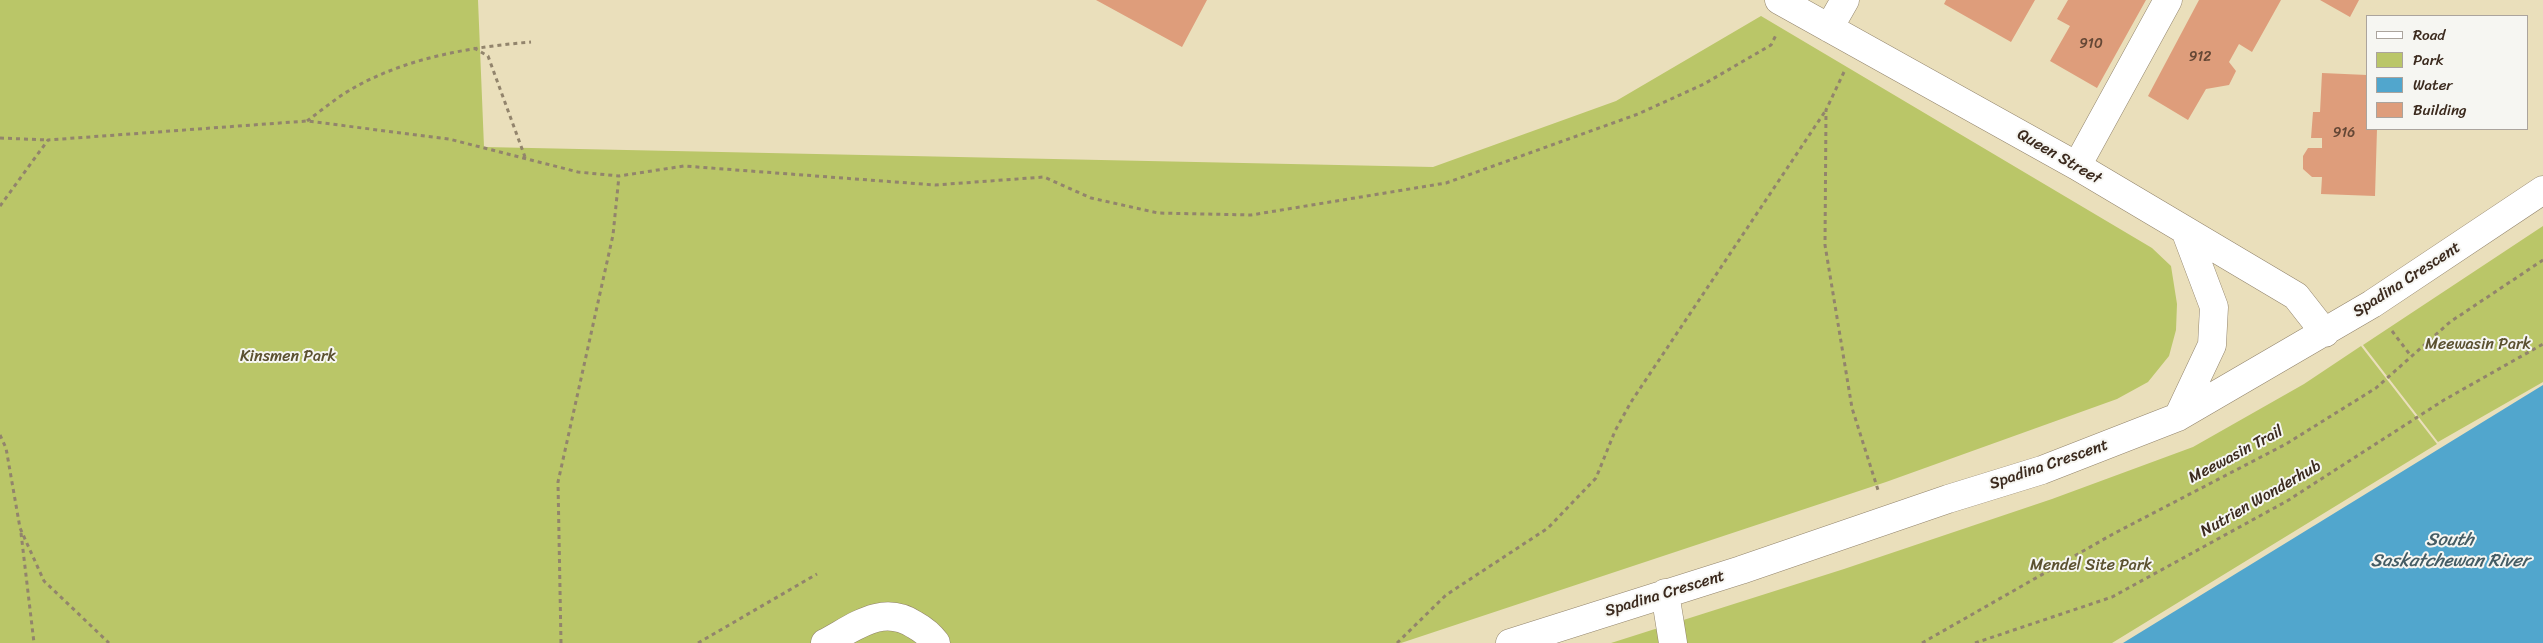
<!DOCTYPE html>
<style>
body{margin:0}
#map{position:relative;width:2543px;height:643px;overflow:hidden;background:#eadfbb;font-family:Sriracha,sans-serif}
canvas{display:block}
.legend{position:absolute;left:2366px;top:15px;width:162px;height:115px;box-sizing:border-box;background:#f6f6f2;border:1px solid #aba49d;margin:0;padding:6px 9px;list-style:none;font-size:15px;color:#3b2a1e}
.legend li{display:flex;align-items:center;gap:10px;height:25px}
.legend b{width:25px;border:1px solid #aba49d}
</style>
<div id="map">
<canvas width="2543" height="643"></canvas>
<ul class="legend">
<li><b style="height:6px;background:#fff"></b>Road</li>
<li><b style="height:14px;background:#bac668"></b>Park</li>
<li><b style="height:14px;background:#51a6cd"></b>Water</li>
<li><b style="height:14px;background:#de9d7b"></b>Building</li>
</ul>
</div>
<script>
const ctx = document.querySelector('canvas').getContext('2d');
ctx.lineJoin = 'round';
function fillPath(path, color) {
  ctx.fillStyle = color;
  ctx.fill(path, 'evenodd');
}
function stroke(path, color, width, dash) {
  ctx.strokeStyle = color;
  ctx.lineWidth = width;
  ctx.lineCap = dash ? 'butt' : 'round';
  ctx.setLineDash(dash || []);
  ctx.stroke(path);
}
function write(font, color, halo, rows, align = 'center') {
  ctx.font = font + ' Sriracha,sans-serif';
  ctx.lineWidth = 4;
  ctx.setLineDash([]);
  ctx.textBaseline = 'middle';
  ctx.strokeStyle = halo;
  ctx.fillStyle = color;
  for (const [text, x, y, turn = 0] of rows) {
    ctx.save();
    ctx.translate(x, y);
    ctx.rotate((+turn || 0) * Math.PI / 180);
    ctx.textAlign = isNaN(turn) ? turn : align;
    if (halo) ctx.strokeText(text, 0, 0);
    ctx.fillText(text, 0, 0);
    ctx.restore();
  }
}
fillPath(new Path2D(`
 M0 0H478L484 147 1433 167 1616 101 1761 16 2152 248 2171 266 2177 304 2176 330 2169 356 2148 382 2117 399 1886 482 1401 643H0Z
 M2543 226V382L2438 442 2363 345Z
 M2361 346 2437 444 2112 643H1611L1844 569 2052 499 2193 447 2304 384Z`), '#bac668');
fillPath(new Path2D(`
 M2543 385V643H2123Z`), '#51a6cd');
fillPath(new Path2D(`
 M1096 0H1207L1182 47Z
 M1946 0H2035L2011 42 1944 4Z
 M2068 0H2146L2097 88 2050 61 2070 26 2057 19Z
 M2199 0H2281L2252 52 2239 44 2229 62 2236 71 2229 85 2206 89 2188 120 2148 96Z
 M2320 0H2359L2350 17Z
 M2322 73 2367 75V129H2377L2375 196 2321 194 2322 177H2312L2303 169V156L2308 148H2322V138H2311L2313 112H2320Z`), '#de9d7b');
const minor = new Path2D(`
 M1779 0 2077 166 2296 296 2325 333
 M1829 28 1845 0
 M2077 166 2168 0
 M2178 417 2212 345 2214 307 2185 230
 M1665 593 1673 643
 M825 643C854 628 882 603 915 625 924 630 930 635 936 643
 M1510 643 1741 570 1948 499 2042 470 2178 417 2372 304 2543 190`);
stroke(minor, '#92846c', 29);
stroke(new Path2D(`
 M474 48 488 56 525 157
 M1844 72 1826 110 1825 245 1852 408 1878 490
 M307 121C323 109 340 95 357 86 410 57 472 47 531 42
 M0 138 48 140
 M0 206 48 140 307 121 449 139 578 172 619 176 684 166 935 185 1044 177 1091 198 1158 213 1251 215 1446 183 1638 114 1704 84 1771 45 1776 35
 M2392 331 2411 356
 M0 435 6 448 20 528 44 581 109 643
 M21 533 34 643
 M561 643 558 482 613 235 619 176
 M698 643 817 574
 M1397 643 1446 595 1548 528 1596 478 1615 431 1631 402 1826 110
 M1922 643 2113 534 2286 444 2376 388 2450 322 2543 260
 M1975 643 2112 597 2287 501 2444 400 2543 344`), '#92846c', 3, [4, 4]);
stroke(minor, '#fff', 28);
write('14px', '#644735', null, [
 ["910",2091,44],
 ["912",2200,57],
 ["916",2344,133]
]);
write('16px', '#3b2a1e', '#f6f6f2', [
 ["Queen Street",2059,157,30],
 ["Spadina Crescent",2407,280,-33],
 ["Meewasin Trail",2236,455,-28],
 ["Spadina Crescent",2049,465,-19],
 ["Nutrien Wonderhub",2261,499,-30],
 ["Spadina Crescent",1665,594,-17]
]);
write('16px', '#5b5130', '#f6f6f2', [
 ["Meewasin Park",2478,345],
 ["Kinsmen Park",288,357],
 ["Mendel Site Park",2091,566]
]);
write('italic 18px', '#445c64', '#f6f6f2', [
 ["South",2450,540],
 ["Saskatchewan River",2450,561]
]);
</script>
